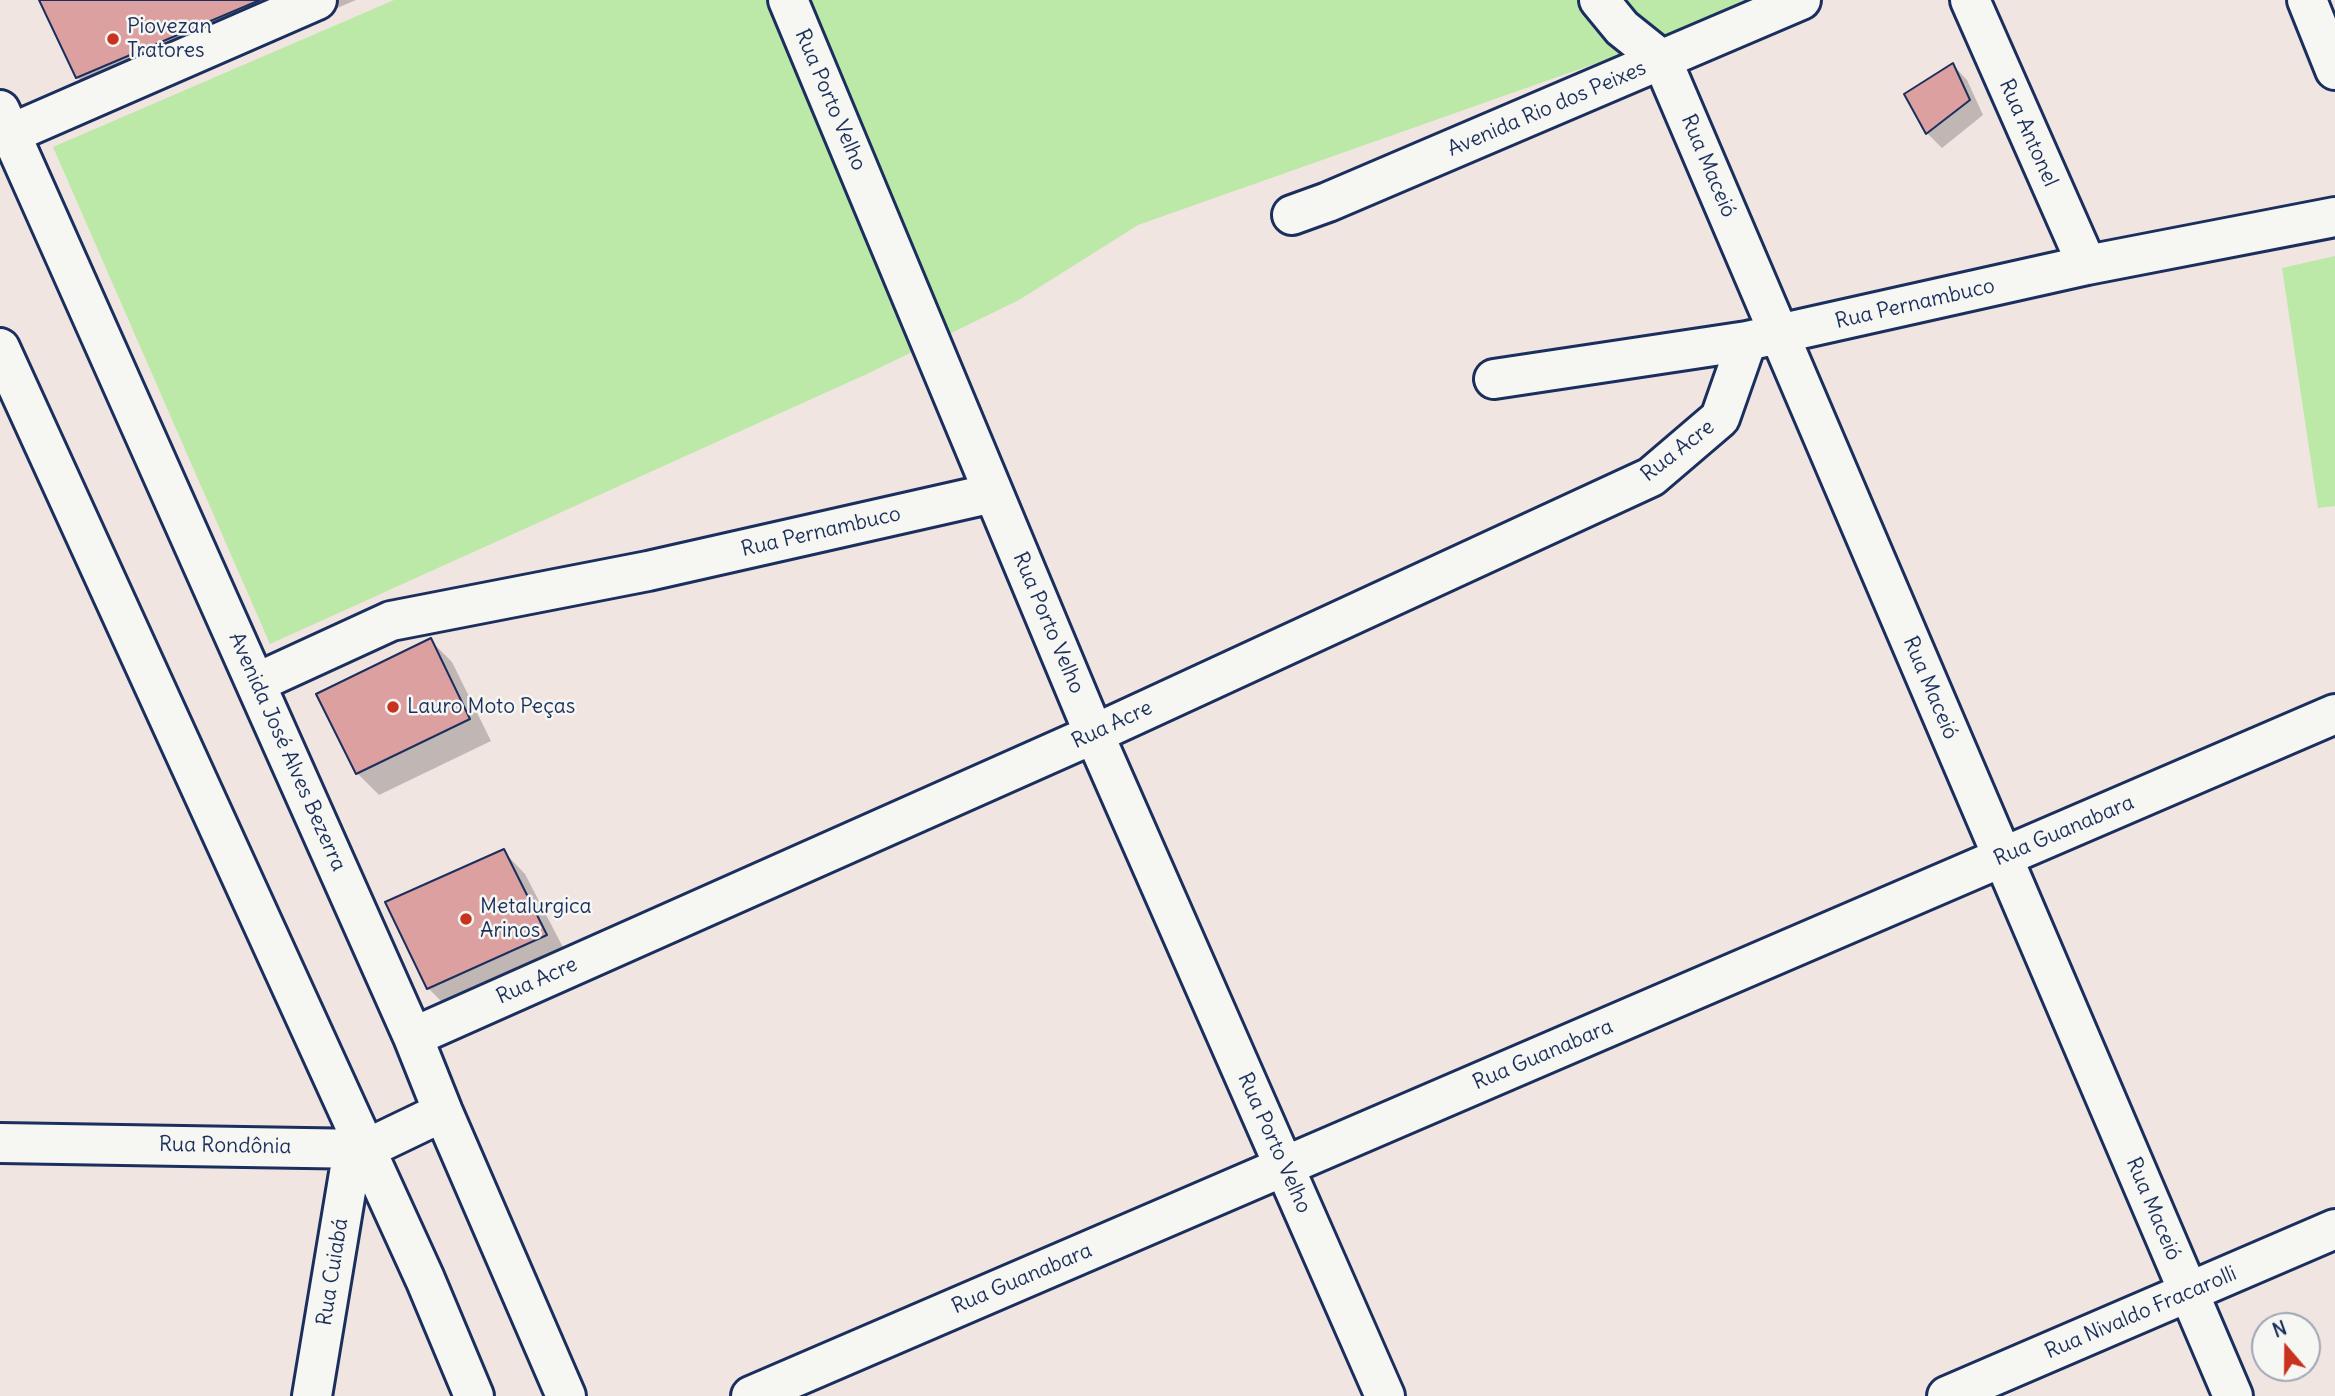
<!DOCTYPE html>
<meta charset="utf-8">
<style>
body{margin:0}
#map{position:relative;width:2335px;height:1396px;overflow:hidden;background:#f1e5e1;font-family:Delius,sans-serif}
canvas{display:block}
.north{position:absolute;left:2251px;top:1312px;width:70px;height:70px;box-sizing:border-box;background:#f6f6f2;border:2px solid #9ea6b7;border-radius:50%;rotate:340deg;font-size:19px;font-weight:700;line-height:28px;text-align:center;color:#1b2f5e}
.north::after{content:'';display:block;margin:auto;width:24px;height:32px;background:#c8321e;clip-path:polygon(50% 0,100% 100%,50% 72%,0 100%)}
</style>
<div id="map">
<canvas width="2335" height="1396"></canvas>
<div class="north">N</div>
</div>
<script>
const ctx = document.querySelector('canvas').getContext('2d');
ctx.lineJoin = 'round';
function fillPath(path, color) {
  ctx.fillStyle = color;
  ctx.fill(path, 'evenodd');
}
function stroke(path, color, width, dash) {
  ctx.strokeStyle = color;
  ctx.lineWidth = width;
  ctx.lineCap = dash ? 'butt' : 'round';
  ctx.setLineDash(dash || []);
  ctx.stroke(path);
}
function write(font, color, halo, rows, align = 'center') {
  ctx.font = font + ' Delius,sans-serif';
  ctx.lineWidth = 5;
  ctx.setLineDash([]);
  ctx.textBaseline = 'middle';
  ctx.strokeStyle = halo;
  ctx.fillStyle = color;
  for (const [text, x, y, turn = 0] of rows) {
    ctx.save();
    ctx.translate(x, y);
    ctx.rotate((+turn || 0) * Math.PI / 180);
    ctx.textAlign = isNaN(turn) ? turn : align;
    if (halo) ctx.strokeText(text, 0, 0);
    ctx.fillText(text, 0, 0);
    ctx.restore();
  }
}
fillPath(new Path2D(`
 M394 0H1752L1631 51 1138 225 1019 300 869 373 270 644 53 147Z
 M2335 256V506L2318 508 2282 268Z`), '#bce9a7');
fillPath(new Path2D(`
 M41 0H356L106 106 77 77Z
 M1953 65 1967 80 1983 115 1942 148 1927 133 1907 95Z
 M430 640 452 662 491 741 379 795 357 773Z
 M503 851 525 874 568 957 450 1010 428 988Z`), '#0003');
const building = new Path2D(`
 M39 0H260L76 78Z
 M1953 63 1970 100 1926 134 1904 94Z
 M431 638 470 719 356 774 316 694Z
 M504 849 547 935 427 989 385 902Z`);
fillPath(building, '#dba09f');
stroke(building, '#1b2f5e', 2);
const minor = new Path2D(`
 M788 0 1094 734 1385 1396
 M1599 0 1622 28 1662 60 2233 1396
 M1970 0 2087 265
 M2307 0 2335 70
 M0 110 413 1037 443 1112 566 1396
 M10 134 317 0
 M1292 215 1328 202 1801 0
 M0 348 425 1279 474 1396
 M1494 379 1747 341 2087 265 2335 217
 M256 683 391 621 648 571 993 493
 M413 1037 1094 734 1651 477 1720 418 1747 341
 M0 1143 366 1149 443 1112
 M312 1396 353 1149
 M751 1396 2335 714
 M1947 1396 2335 1229`);
stroke(minor, '#1b2f5e', 44);
stroke(minor, '#f6f6f2', 38);
for (const [x, y, r, color] of [
 [113,39,7,"#c8321e"],
 [393,707,7,"#c8321e"],
 [466,919,7,"#c8321e"]
]) {
  const dot = new Path2D();
  dot.arc(x, y, r, 0, 2 * Math.PI);
  ctx.fillStyle = color;
  ctx.fill(dot);
  stroke(dot, '#f6f6f2', 2.5);
}
write('21px', '#1b2f5e', '#f6f6f2', [
 ["Piovezan",127,27],
 ["Tratores",127,51],
 ["Lauro Moto Peças",407,707],
 ["Metalurgica",480,907],
 ["Arinos",480,931]
], 'left');
write('21px', '#1b2f5e', '#f6f6f2', [
 ["Rua Porto Velho",830,100,67],
 ["Avenida Rio dos Peixes",1547,109,-23],
 ["Rua Antonel",2028,133,66],
 ["Rua Maceió",1708,166,67],
 ["Rua Pernambuco",1915,304,-13],
 ["Rua Acre",1678,451,-38],
 ["Rua Pernambuco",821,532,-13],
 ["Rua Porto Velho",1048,623,67],
 ["Rua Maceió",1930,688,67],
 ["Rua Acre",1112,725,-25],
 ["Avenida José Alves Bezerra",287,752,66],
 ["Rua Guanabara",2064,831,-23],
 ["Rua Acre",537,981,-24],
 ["Rua Guanabara",1543,1055,-23],
 ["Rua Porto Velho",1274,1143,66],
 ["Rua Rondônia",225,1146,1],
 ["Rua Maceió",2153,1209,67],
 ["Rua Cuiabá",333,1272,-81],
 ["Rua Guanabara",1022,1279,-23],
 ["Rua Nivaldo Fracarolli",2141,1313,-23]
]);
</script>
